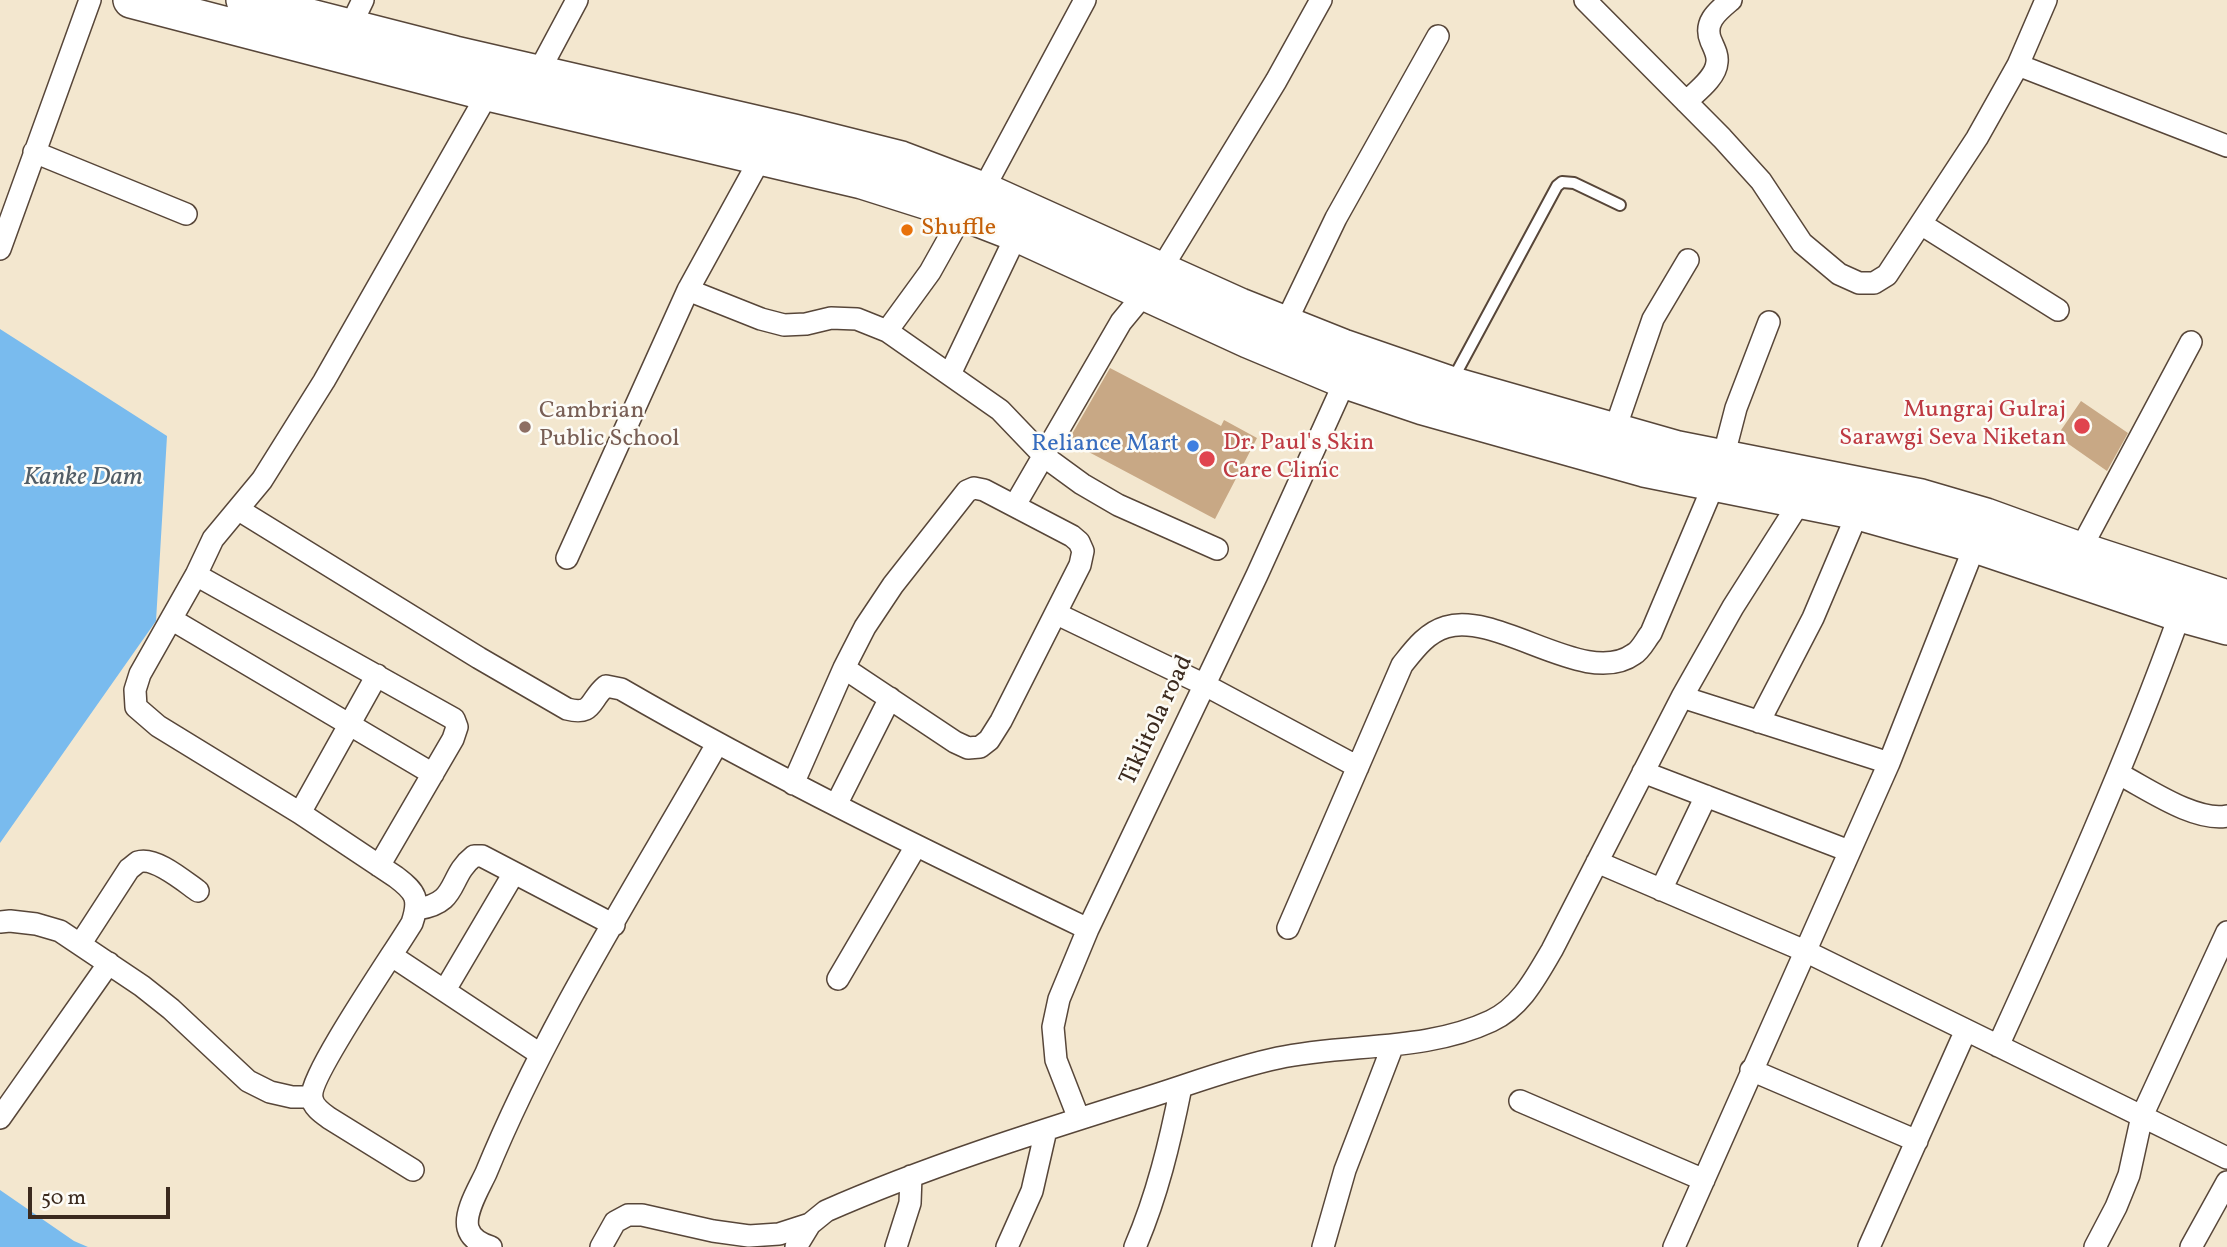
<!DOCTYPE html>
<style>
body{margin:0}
#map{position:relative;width:2227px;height:1247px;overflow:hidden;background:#f3e7cf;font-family:Vollkorn,serif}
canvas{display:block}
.scale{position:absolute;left:28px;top:1187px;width:142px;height:32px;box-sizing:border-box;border:4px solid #3b2a1e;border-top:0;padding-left:9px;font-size:21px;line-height:24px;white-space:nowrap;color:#3b2a1e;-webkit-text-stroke:5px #fdfcf7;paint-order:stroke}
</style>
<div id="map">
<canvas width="2227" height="1247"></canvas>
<div class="scale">50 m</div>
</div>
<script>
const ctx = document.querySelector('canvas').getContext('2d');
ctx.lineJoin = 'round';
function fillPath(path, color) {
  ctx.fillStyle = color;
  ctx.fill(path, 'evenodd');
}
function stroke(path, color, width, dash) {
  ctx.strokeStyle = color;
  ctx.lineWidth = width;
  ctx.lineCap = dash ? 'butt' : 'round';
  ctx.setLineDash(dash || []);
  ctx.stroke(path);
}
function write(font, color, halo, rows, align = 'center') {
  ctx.font = font + ' Vollkorn,serif';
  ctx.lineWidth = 5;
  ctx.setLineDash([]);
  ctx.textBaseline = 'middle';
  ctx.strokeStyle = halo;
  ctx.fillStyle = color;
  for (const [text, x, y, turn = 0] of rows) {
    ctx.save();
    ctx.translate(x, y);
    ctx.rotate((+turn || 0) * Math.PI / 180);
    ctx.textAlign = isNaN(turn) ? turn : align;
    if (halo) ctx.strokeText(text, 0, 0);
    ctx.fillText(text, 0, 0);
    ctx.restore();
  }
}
fillPath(new Path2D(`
 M0 329 167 436 156 621 0 843Z
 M0 1190 74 1241 88 1247H0Z`), '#79bbee');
fillPath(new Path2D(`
 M1110 368 1221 426 1224 420 1257 438 1215 519 1068 441Z
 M2081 401 2128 433 2107 471 2057 436Z`), '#c8a885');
const service = new Path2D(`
 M1453 379 1557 186 1562 182 1574 183 1620 205`);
const minor = new Path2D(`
 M1585 0 1722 138 1761 181 1802 243 1839 274 1859 283H1874L1887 275 1977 138 2018 65 2046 0
 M350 27 363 0
 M2018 65 2227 146
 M538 73 577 0
 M1686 102C1696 92 1716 78 1717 62 1718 55 1714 48 1711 41 1703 22 1718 11 1731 0
 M34 152 186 214
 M983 190 1085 0
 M1921 224 2058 310
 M0 249 90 0
 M1160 271 1276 81 1321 0
 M688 290 761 319 784 325 806 324 831 318 857 319 887 331 1000 410 1045 457 1082 484 1118 505 1217 549
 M1285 324 1336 218 1438 36
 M887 331 930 272 963 213
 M950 374 1017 234
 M1614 432 1653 319 1688 260
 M1723 458 1736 408 1769 322
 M1015 505 1121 322 1145 293
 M239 510 479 658 567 709C594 716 589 700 606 686L621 689C773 777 930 853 1088 929
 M2080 550 2191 342
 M567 558 688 290 760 159
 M196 575 454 719 457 727 453 739 379 866
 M1057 614 1205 685 1358 767
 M171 619 433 774
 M1682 697 1889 763
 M1759 722 1813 618 1858 512
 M1643 772 1849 851
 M2119 774C2148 789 2195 822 2227 816
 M793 784 844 668 865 627 893 585 967 491 974 488 984 490 1072 536 1079 542 1083 551 1080 565 1001 721 989 740 980 747 968 748 955 742 844 668
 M836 805 890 698
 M300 813 377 675
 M1597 862 1805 951 2227 1158
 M1661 890 1706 796
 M417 909C460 903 447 877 474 856H482L614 925
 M0 922 10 921 36 924 60 931 142 986 171 1009 248 1081 270 1092 292 1097H311
 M1288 928 1402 665C1414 650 1426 633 1446 627 1499 611 1586 689 1634 654 1641 650 1646 639 1651 633L1714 484
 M81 943 129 869C132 867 135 864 138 862 155 856 185 882 198 891
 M392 956 540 1054
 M838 979 916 846
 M445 990 514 873
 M1998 1046C2063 904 2127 761 2180 614
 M1751 1070 1917 1141
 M1520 1101 1704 1180
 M0 1118 109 963
 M1079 1119 1056 1060 1053 1027 1059 999 1088 929 1257 575 1350 370
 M413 1170 329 1118C322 1113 313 1107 312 1098 308 1077 396 950 412 923 420 899 416 892 396 877L300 813 158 726 136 707 135 690 140 674 196 575 213 539 262 480 324 381 488 93
 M491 1247C481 1244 471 1239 468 1228 464 1212 479 1188 486 1173 547 1024 637 885 717 744
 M601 1247 615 1222 628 1215H642L713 1231 749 1236 779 1234 810 1224
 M796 1247 810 1224 826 1211C926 1167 1031 1134 1136 1101 1183 1087 1230 1068 1278 1058 1348 1043 1425 1052 1491 1021 1521 1007 1536 977 1552 950L1682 697 1733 607 1801 500
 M896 1247 910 1203 911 1176
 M1007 1247 1032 1191 1046 1130
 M1135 1247C1157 1196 1170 1142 1181 1087
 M1323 1247 1345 1170 1393 1045
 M1674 1247 1889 763 1979 535
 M1869 1247 1966 1030
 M2095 1247 2116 1207 2129 1175 2142 1116 2227 932
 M2191 1247 2227 1182`);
const primary = new Path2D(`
 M131 0 488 93 862 181 963 213 1017 234 1248 340 1346 381 1423 407 1644 469 1858 512 1975 545 2180 614 2227 627
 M244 0 455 54 794 132 901 159 983 190 1240 306 1343 347 1450 384 1678 449 1921 497 1986 516 2080 550 2227 598`);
stroke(service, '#574639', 14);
stroke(minor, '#574639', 24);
stroke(primary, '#574639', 38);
stroke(service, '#fff', 10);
stroke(minor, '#fff', 21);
stroke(primary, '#fff', 35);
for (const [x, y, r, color] of [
 [907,230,7,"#e8710a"],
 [2082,426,9,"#e0444e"],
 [525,427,7,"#8d6e63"],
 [1193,446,7,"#3f7fe0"],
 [1207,459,9,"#e0444e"]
]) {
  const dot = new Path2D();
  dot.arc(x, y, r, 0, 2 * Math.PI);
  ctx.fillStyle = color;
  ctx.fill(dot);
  stroke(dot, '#fdfcf7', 2.5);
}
write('24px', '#c56008', '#fdfcf7', [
 ["Shuffle",921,230]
], 'left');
write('24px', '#be3a42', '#fdfcf7', [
 ["Mungraj Gulraj",2066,412],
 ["Sarawgi Seva Niketan",2066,440],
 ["Dr. Paul's Skin",1223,445,"left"],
 ["Care Clinic",1223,473,"left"]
], 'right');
write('24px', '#785e54', '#fdfcf7', [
 ["Cambrian",539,413],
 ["Public School",539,441]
], 'left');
write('24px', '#366cbe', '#fdfcf7', [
 ["Reliance Mart",1179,446]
], 'right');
write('24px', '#3b2a1e', '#fdfcf7', [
 ["Tiklitola road",1158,721,-65]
]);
write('italic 26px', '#515d67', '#fdfcf7', [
 ["Kanke Dam",83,479]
]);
</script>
